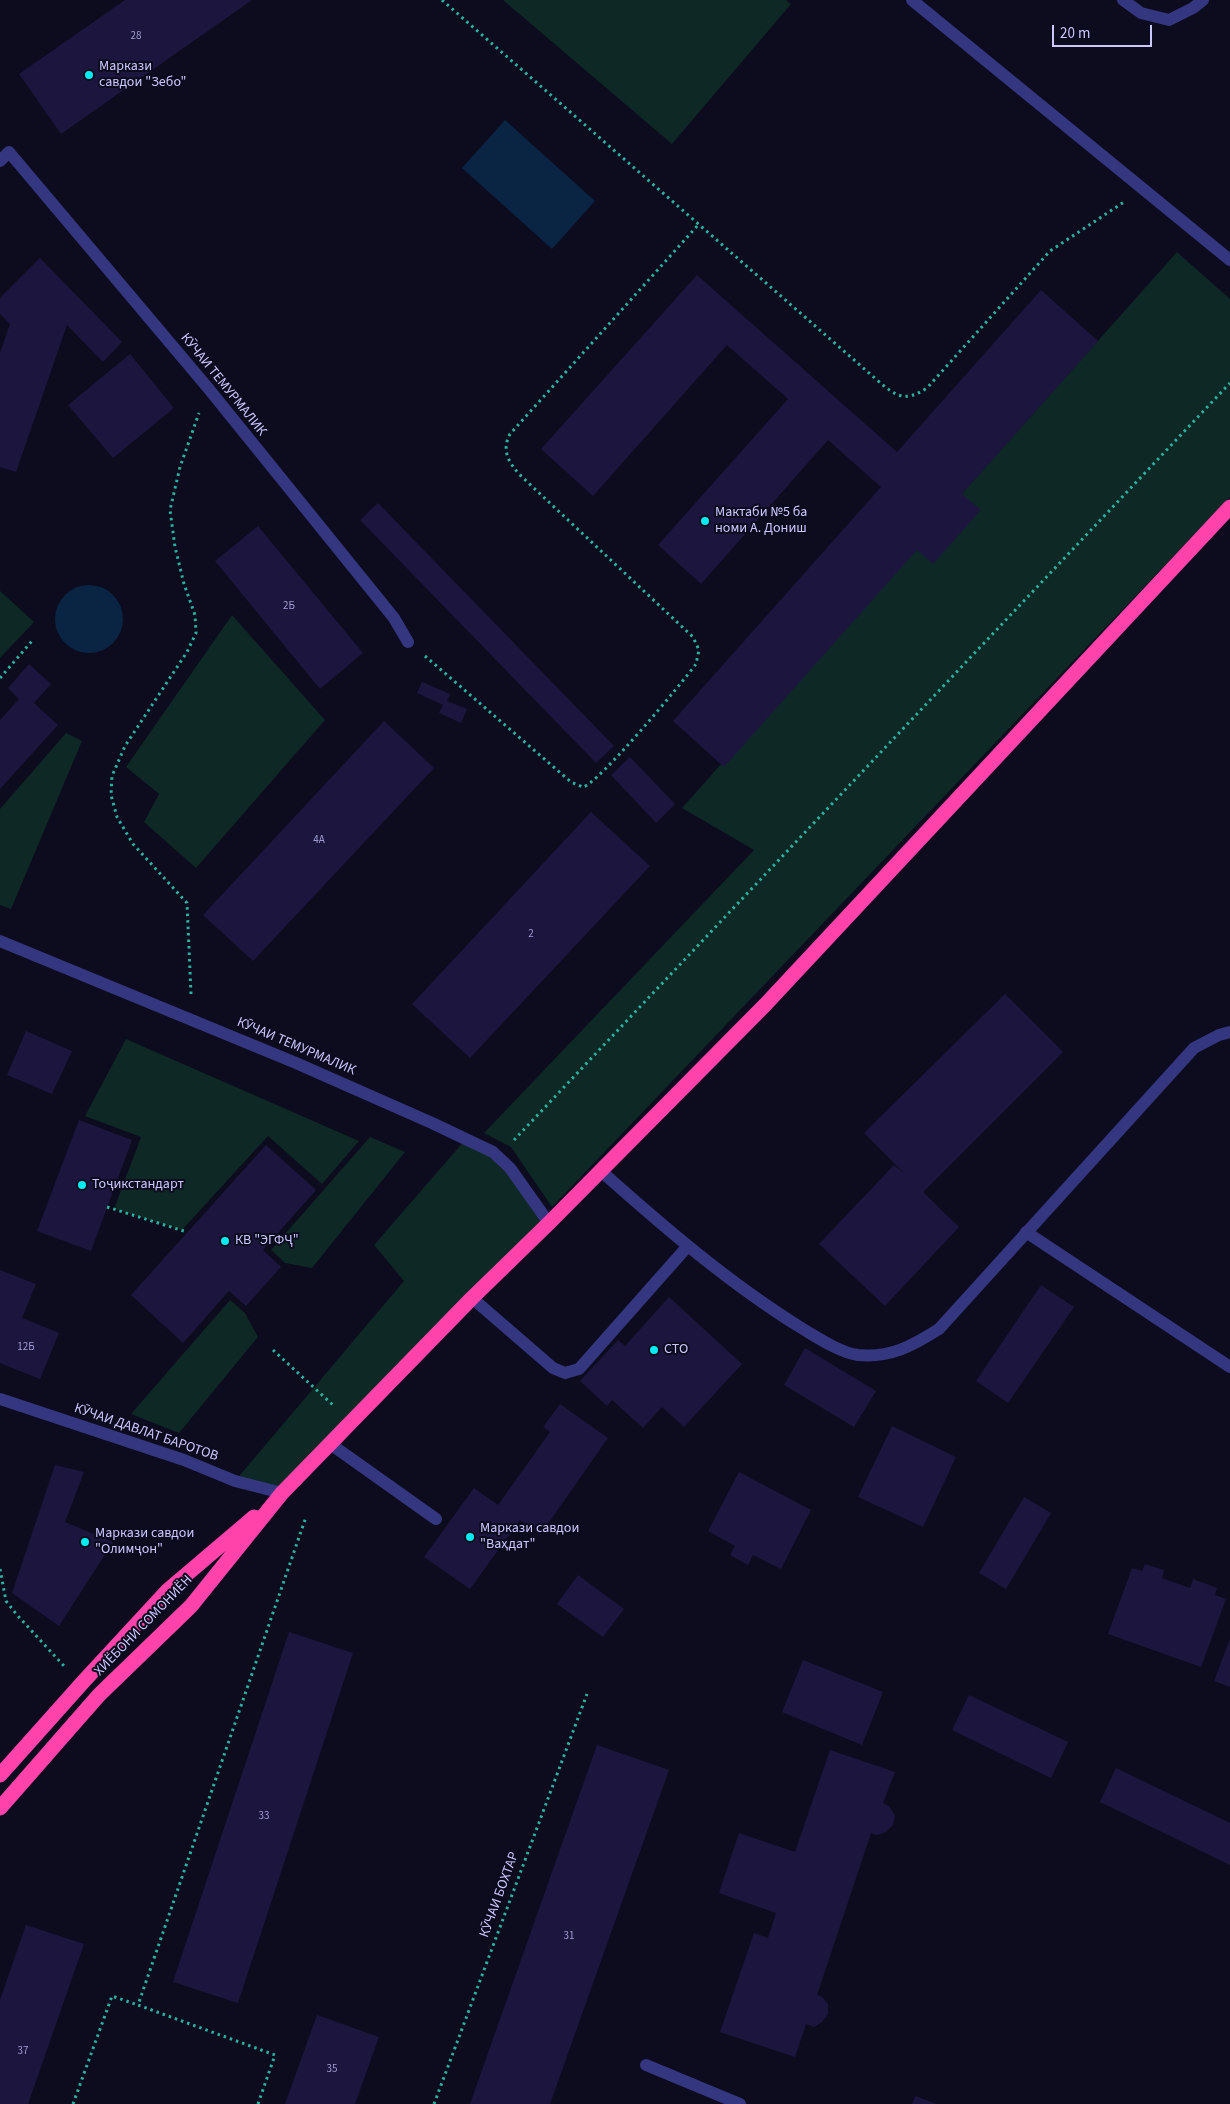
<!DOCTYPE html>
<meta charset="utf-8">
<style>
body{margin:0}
#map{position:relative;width:1230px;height:2104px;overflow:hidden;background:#0d0b1e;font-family:"Source Sans 3",sans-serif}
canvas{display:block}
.scale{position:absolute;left:1052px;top:25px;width:100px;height:22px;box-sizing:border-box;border:2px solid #cac8ff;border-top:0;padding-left:6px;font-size:15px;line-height:18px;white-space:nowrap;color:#cac8ff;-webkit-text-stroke:4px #0d0b1e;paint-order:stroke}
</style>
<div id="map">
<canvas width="1230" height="2104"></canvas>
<div class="scale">20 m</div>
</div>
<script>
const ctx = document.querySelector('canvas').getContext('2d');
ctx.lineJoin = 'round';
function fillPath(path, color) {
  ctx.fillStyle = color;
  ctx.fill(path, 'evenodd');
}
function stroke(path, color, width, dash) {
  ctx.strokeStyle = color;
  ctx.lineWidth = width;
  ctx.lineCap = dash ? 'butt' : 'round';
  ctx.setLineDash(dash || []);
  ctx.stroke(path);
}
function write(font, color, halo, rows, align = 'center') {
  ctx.font = font + ' "Source Sans 3",sans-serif';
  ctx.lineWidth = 4;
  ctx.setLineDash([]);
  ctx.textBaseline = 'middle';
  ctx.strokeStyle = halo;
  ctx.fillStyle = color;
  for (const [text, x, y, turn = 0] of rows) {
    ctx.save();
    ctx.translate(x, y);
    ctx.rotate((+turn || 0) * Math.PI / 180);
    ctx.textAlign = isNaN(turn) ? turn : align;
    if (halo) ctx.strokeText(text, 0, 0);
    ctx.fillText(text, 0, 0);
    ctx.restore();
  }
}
fillPath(new Path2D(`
 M503 0H786L791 4 672 144Z
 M1177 252 1230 299V497L552 1207 511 1147 484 1133 754 850 682 808Z
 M0 591 34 622 0 658Z
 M232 615 325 720 196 868 144 822 159 794 126 767Z
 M66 733 82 741 11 909 0 905V809Z
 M126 1039 359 1141 322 1184 268 1136 182 1230 114 1209 141 1137 85 1116Z
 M370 1137 405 1152 312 1268 285 1263 271 1250Z
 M466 1139 505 1161 549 1223 282 1493 235 1481 404 1281 374 1245Z
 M230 1300 245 1313 258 1337 179 1433 131 1414Z`), '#0e2825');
fillPath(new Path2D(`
 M505 120 595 201 552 249 462 168Z
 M55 619a34 34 0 1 1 68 0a34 34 0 1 1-68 0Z`), '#0a2443');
fillPath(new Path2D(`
 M125 0H252L61 134 19 74Z
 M40 258 122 342 103 362 67 325 16 472 0 467V353L10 324 0 314V298Z
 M697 275 897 452 1041 290 1098 341 962 494 981 510 933 564 917 550 724 767 673 721 881 487 828 440 701 584 658 545 788 399 727 345 593 496 541 449Z
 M130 354 174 408 113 458 68 405Z
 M378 503 614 746 596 763 360 520Z
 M258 526 363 653 320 689 215 561Z
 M29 664 51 684 34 703 58 725 0 789V720L19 699 8 688Z
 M422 682 450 694 447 701 467 709 461 723 439 713 443 705 417 693Z
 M384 721 434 768 253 961 203 915Z
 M630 757 675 804 656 823 611 775Z
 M591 812 650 866 470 1058 412 1004Z
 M1005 994 1063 1052 923 1192 959 1227 885 1306 819 1244 894 1165 906 1175 864 1133Z
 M26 1031 72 1051 52 1094 7 1075Z
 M79 1120 132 1140 91 1251 37 1231Z
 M266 1145 316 1190 263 1250 281 1267 246 1306 229 1291 183 1343 131 1295Z
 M0 1270 36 1284 22 1318 59 1333 40 1379 0 1363Z
 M1041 1285 1074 1307 1008 1403 976 1381Z
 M669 1297 742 1364 684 1427 662 1407 643 1428 612 1400 607 1406 580 1381 618 1340 625 1346Z
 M805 1348 876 1391 854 1427 784 1385Z
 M560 1404 608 1438 540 1535 520 1520 470 1589 424 1557 474 1488 498 1505 550 1432 543 1427Z
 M892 1426 956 1457 923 1527 858 1497Z
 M55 1465 84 1472 65 1522 113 1542 59 1626 12 1593Z
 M739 1472 811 1510 781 1569 753 1555 748 1565 730 1555 735 1546 708 1531Z
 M1024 1497 1051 1513 1006 1589 979 1573Z
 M1145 1564 1164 1570 1162 1578 1190 1588 1193 1579 1217 1588 1215 1595 1226 1599 1201 1667 1108 1634 1132 1568 1142 1571Z
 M578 1575 624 1609 603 1637 557 1604Z
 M289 1632 353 1653 238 2003 173 1982Z
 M1230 1639V1687L1214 1681Z
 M803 1660 883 1692 862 1745 782 1712Z
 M969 1695 1068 1742 1051 1778 952 1730Z
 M597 1745 669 1770 550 2104H470Z
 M830 1750 895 1772 883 1803 889 1806 895 1816 893 1825 886 1832 877 1835 871 1833 817 1995 822 1997 828 2004V2014L822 2022 814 2027 806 2024 795 2057 720 2032 754 1933 768 1938 776 1913 719 1893 739 1833 795 1852Z
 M1116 1768 1230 1823V1865L1100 1802Z
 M26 1925 84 1944 28 2104H0V2000Z
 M317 2015 379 2037 355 2104H285Z
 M915 2096 937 2104H912Z`), '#1c163f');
stroke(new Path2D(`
 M442 0 877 380C896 396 904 403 927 388L1050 251 1124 202
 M425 656 571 782 583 787C598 784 682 683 696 664L699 650 693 637 521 476C509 463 501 451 510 434L699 224
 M0 678 32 641
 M191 994 187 903 133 844 117 817 111 795 112 776 125 746 187 652 196 633 195 615 184 584 175 547 170 510 180 467 199 413
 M514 1140 1230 383
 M107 1207 187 1232
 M273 1350 334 1406
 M0 1569 6 1601 17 1615 64 1666
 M73 2104 112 1996 138 2005
 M258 2104 275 2055 138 2005 306 1517
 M434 2104 587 1694`), '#28b3a0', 3, [2.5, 4]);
stroke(new Path2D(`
 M912 0 1230 260
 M1123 0 1141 13 1169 20 1193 8 1203 0
 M0 161 9 152 208 388 394 618 408 642
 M0 941 296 1063 432 1123 493 1152 510 1168 549 1223
 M601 1171C665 1228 730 1284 803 1329 818 1338 841 1353 858 1355 891 1358 912 1346 939 1329L1194 1048 1219 1035 1230 1032
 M1026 1232 1230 1367
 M472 1298 553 1368 565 1373 579 1369 687 1247
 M0 1399 184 1460 235 1481 282 1493
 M329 1443 436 1519
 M646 2065 740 2104`), '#34367f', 12);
stroke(new Path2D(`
 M0 1775 83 1682 167 1591 254 1517
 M0 1808 99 1695 191 1606 282 1493 472 1298 549 1223 765 1005 1230 507`), '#ff43ab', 15);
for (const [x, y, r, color] of [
 [89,75,5,"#00ecf3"],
 [705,521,5,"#00ecf3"],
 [82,1185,5,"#00ecf3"],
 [225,1241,5,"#00ecf3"],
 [654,1350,5,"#00ecf3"],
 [470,1537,5,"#00ecf3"],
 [85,1542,5,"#00ecf3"]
]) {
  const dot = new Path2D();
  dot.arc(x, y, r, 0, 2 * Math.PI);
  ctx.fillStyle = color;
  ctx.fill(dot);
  stroke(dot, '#0d0b1e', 2);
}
write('11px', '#9e9ccf', null, [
 ["28",136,37],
 ["2Б",289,607],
 ["4А",319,841],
 ["2",531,935],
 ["12Б",26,1348],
 ["33",264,1817],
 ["31",569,1937],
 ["37",23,2052],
 ["35",332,2070]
]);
write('14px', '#cac8ff', '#0d0b1e', [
 ["Маркази",99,67],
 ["савдои \"Зебо\"",99,83],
 ["Мактаби №5 ба",715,513],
 ["номи А. Дониш",715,529],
 ["Тоҷикстандарт",92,1185],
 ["КВ \"ЭГФҶ\"",235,1241],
 ["СТО",664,1350],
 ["Маркази савдои",480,1529],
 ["\"Ваҳдат\"",480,1545],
 ["Маркази савдои",95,1534],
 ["\"Олимҷон\"",95,1550]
], 'left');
write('14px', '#cac8ff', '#0d0b1e', [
 ["КӮЧАИ ТЕМУРМАЛИК",223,385,51],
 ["КӮЧАИ ТЕМУРМАЛИК",296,1047,23],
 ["КӮЧАИ ДАВЛАТ БАРОТОВ",146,1433,19],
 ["ХИЁБОНИ СОМОНИЁН",144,1626,-46],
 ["КӮЧАИ БОХТАР",500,1895,-70]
]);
</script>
